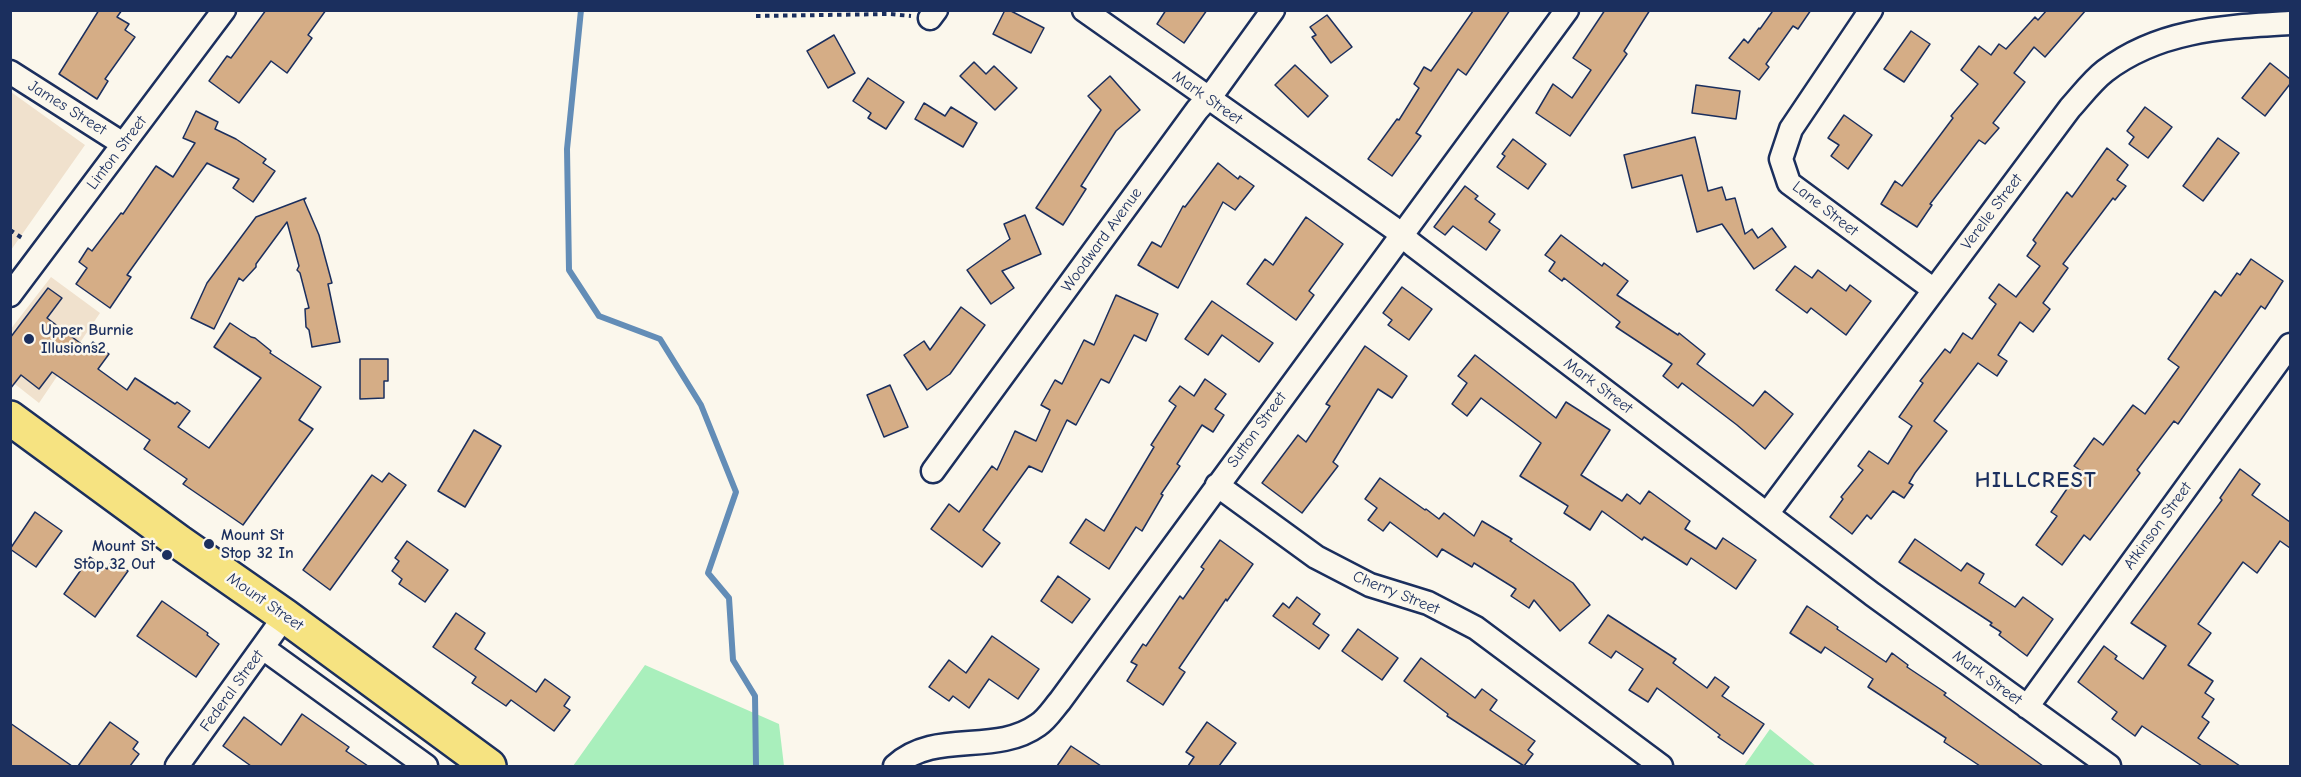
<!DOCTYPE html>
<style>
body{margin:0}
#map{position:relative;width:2301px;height:777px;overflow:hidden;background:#fbf7ec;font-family:"Comic Neue",sans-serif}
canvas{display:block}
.frame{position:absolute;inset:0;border:12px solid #1b2f5e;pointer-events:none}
</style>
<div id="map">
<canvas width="2301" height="777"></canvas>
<div class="frame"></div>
</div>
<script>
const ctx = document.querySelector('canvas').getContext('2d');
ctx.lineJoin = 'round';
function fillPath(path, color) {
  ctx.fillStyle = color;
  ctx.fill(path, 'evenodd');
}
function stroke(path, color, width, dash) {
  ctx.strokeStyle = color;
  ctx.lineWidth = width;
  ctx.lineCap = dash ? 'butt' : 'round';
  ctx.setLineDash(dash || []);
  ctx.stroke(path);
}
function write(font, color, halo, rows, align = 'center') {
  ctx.font = font + ' "Comic Neue",sans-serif';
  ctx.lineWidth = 5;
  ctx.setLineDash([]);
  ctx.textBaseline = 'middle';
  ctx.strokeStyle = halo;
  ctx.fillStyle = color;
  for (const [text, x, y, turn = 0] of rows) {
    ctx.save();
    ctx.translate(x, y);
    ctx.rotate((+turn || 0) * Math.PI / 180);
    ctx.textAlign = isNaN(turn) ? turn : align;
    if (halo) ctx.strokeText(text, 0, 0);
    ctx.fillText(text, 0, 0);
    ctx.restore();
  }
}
fillPath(new Path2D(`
 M11 92 85 145 11 250Z
 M51 277 100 313 39 403 11 381 10 330Z`), '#f0e1cd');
fillPath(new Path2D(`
 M645 665 779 724 784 766H573Z
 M1770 729 1816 766H1744Z`), '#a9efbc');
stroke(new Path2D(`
 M581 10 567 149 569 270 599 316 660 339 701 405 736 492 708 573 729 598 733 660 755 696 756 766`), '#638db7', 6);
const building = new Path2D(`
 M99 10H122L117 17 129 24 125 30 135 37 105 79 108 81 97 99 59 74Z
 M266 10H326L308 35 312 38 287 73 271 61 239 103 209 81 227 56 231 58Z
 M1005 10H1009L1044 28 1031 53 993 34Z
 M1166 10H1207L1184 43 1157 24Z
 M1510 10 1466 75 1458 69 1416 133 1421 136 1392 176 1368 159 1397 119 1399 120 1419 88 1414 84 1424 67 1431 71 1473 11Z
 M1605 10H1650L1624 51 1627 54 1570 136 1536 113 1553 84 1572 98 1591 70 1573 58Z
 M1771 10H1811L1798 29 1793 26 1766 64 1769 67 1759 80 1729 58 1744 39 1748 43 1759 28 1760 29 1772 12Z
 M2047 10H2086L2045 57 2034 47 2014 73 2025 82 1993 123 1999 128 1985 144 1979 140 1930 204 1932 205 1917 227 1881 204 1895 181 1902 186 1953 118 1951 116 1978 84 1961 70 1979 46 1991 55 1999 44 2006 49 2035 17 2038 20Z
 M1327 15 1352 47 1331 63 1312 37 1316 35 1310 27Z
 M1911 31 1930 44 1904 82 1884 69Z
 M834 35 855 73 828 88 807 51Z
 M974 62 986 74 994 66 1017 88 995 110 960 76Z
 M2270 63 2290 79V84L2265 116 2242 98Z
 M1295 65 1328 96 1308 117 1275 85Z
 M1110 76 1140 110 1116 131 1081 186 1086 189 1063 225 1036 208 1101 110 1088 96Z
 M868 78 904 102 886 129 868 118 871 113 853 101Z
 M1696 85 1740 91 1736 119 1692 113Z
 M924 103 945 116 951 107 977 123 963 147 915 119Z
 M2145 107 2172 127 2148 158 2129 144 2134 137 2127 131Z
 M196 111 218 122 215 129 236 139 266 159 263 163 275 171 253 202 233 188 239 179 207 163 127 275 131 277 110 308 76 284 87 268 79 262 88 248 92 251 121 213 123 214 156 166 173 177 195 143 183 138Z
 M1844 115 1872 135 1848 169 1831 156 1839 145 1828 138Z
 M1695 137 1708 191 1722 187 1726 200 1735 198 1745 234 1752 229 1758 238 1772 228 1786 247 1754 269 1722 224 1697 232 1682 175 1632 188 1624 155Z
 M2218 138 2239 153 2203 201 2183 186Z
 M1513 139 1546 164 1528 189 1497 167 1505 156 1502 154Z
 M2107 148 2128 165 2117 180 2126 186 2115 200 2113 198 2063 264 2068 268 2043 303 2050 309 2033 332 2020 322 1998 355 2007 361 1997 376 1978 363 1934 421 1947 431 1915 473 1909 483 1913 485 1904 498 1893 491 1871 519 1867 515 1852 534 1830 517 1843 499 1841 497 1863 470 1858 466 1869 451 1888 464 1912 426 1899 417 1923 383 1920 381 1945 349 1950 353 1963 333 1972 339 1996 304 1989 298 1999 284 2016 297 2040 266 2027 256 2036 243 2033 240 2067 192 2072 197Z
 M1218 163 1238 179 1240 176 1254 186 1235 210 1223 202 1178 288 1138 265 1152 242 1161 247 1183 206 1185 207Z
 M1465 186 1478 196 1475 199 1495 214 1489 222 1500 230 1486 250 1453 226 1445 235 1434 227Z
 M306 198 304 200 319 235 332 283 328 284 340 342 312 347 309 330 306 327 305 309 309 308 300 273 297 270 299 266 287 222 256 264V267L243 281 239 278 214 329 191 318 207 283 256 217Z
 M1025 215 1041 254 1002 271 1014 288 991 304 967 270 1010 239 1004 224Z
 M1306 217 1343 244 1309 291 1314 295 1296 320 1247 284 1265 259 1273 265Z
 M1561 235 1602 266 1604 263 1628 281 1617 295 1678 335 1679 333 1705 354 1697 364 1753 406 1765 391 1793 414 1765 449 1737 425 1682 383 1678 388 1663 376 1672 364 1616 327 1620 322 1564 278 1562 281 1549 271 1555 262 1545 255Z
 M2251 259 2283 281 2265 309 2261 306 2178 424 2174 421 2137 470 2140 473 2090 540 2084 535 2062 565 2036 545 2057 516 2051 512 2080 470 2074 466 2094 438 2103 445 2133 405 2145 414 2179 367 2168 359 2215 291 2221 296 2237 273 2240 275Z
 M1795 266 1812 278 1818 270 1846 291 1850 285 1871 301 1846 335 1811 308 1807 313 1776 290Z
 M1402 287 1432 309 1409 340 1388 325 1392 320 1383 313Z
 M48 288 62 298 47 318 88 349 93 342 109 354 98 369 127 390 135 378 175 404 177 402 190 411 178 427 209 448 261 378 214 347 230 323 251 337 255 338 271 351 270 353 321 387 299 420 313 429 243 525 183 484 187 479 144 449 150 440 52 372 39 389 21 375 10 389V338Z
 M1116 295 1158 314 1146 341 1134 335 1109 383 1101 379 1076 425 1067 420 1042 472 1029 466 983 530 1000 543 982 567 931 529 949 504 959 512 992 466 997 470 1015 431 1036 441 1050 410 1041 405 1055 380 1062 384 1084 340 1094 345Z
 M1212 301 1273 343 1259 362 1222 335 1208 355 1185 339Z
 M961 307 985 325 950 374 927 390 904 355 924 341 930 350Z
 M1365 346 1407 376 1392 398 1378 389 1333 462 1338 466 1302 513 1262 483 1298 435 1306 442 1330 406 1326 404Z
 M1475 355 1556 418 1566 402 1610 430 1581 475 1622 501 1627 494 1640 504 1649 491 1690 521 1685 529 1716 549 1723 538 1756 560 1736 589 1691 558 1687 565 1644 537 1642 540 1602 511 1590 530 1564 513 1568 506 1520 476 1541 443 1481 398 1467 416 1452 404 1467 383 1458 376Z
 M360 359H388V381H384V398L360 399Z
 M1205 379 1226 394 1215 409 1224 415 1213 432 1202 425 1177 464 1180 466 1161 494 1163 495 1142 531 1136 527 1109 569 1070 543 1086 519 1104 531 1154 447 1151 445 1176 406 1169 401 1180 386 1194 396Z
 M890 385 908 427 884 437 867 395Z
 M474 430 501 446 465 507 438 491Z
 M2240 469 2260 484 2252 495 2290 522V548L2280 541 2257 573 2243 562 2198 624 2211 633 2188 665 2213 681 2205 693 2214 699 2202 717 2209 722 2198 738 2240 766H2202L2142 726 2135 736 2112 719 2117 712 2078 682 2104 646 2117 656 2115 659 2143 679 2166 646 2131 623 2222 500 2220 498Z
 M389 473 406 485 330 590 303 570 372 475 382 482Z
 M1380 478 1425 510 1426 509 1439 519 1444 513 1474 536 1482 521 1512 539 1510 541 1573 583 1590 605 1560 631 1534 600 1529 608 1511 596 1516 589 1474 563 1472 567 1442 549 1437 557 1390 522 1383 531 1368 520 1377 508 1365 499Z
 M35 512 62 531 36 567 10 549Z
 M1915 539 1961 571 1967 563 1984 574 1979 583 2015 607 2023 597 2053 619 2027 656 1999 635 2001 632 1990 625 1992 623 1899 562Z
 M1220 540 1253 564 1227 601 1226 599 1179 668 1185 672 1163 705 1127 681 1137 665 1131 662 1143 644 1146 646 1180 596 1183 599 1204 569 1201 567Z
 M407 541 448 570 425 602 399 584 402 579 392 571 399 561 395 558Z
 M90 557 107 569 113 560 128 571 95 617 64 594Z
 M1058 576 1090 599 1072 623 1041 601Z
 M1297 597 1320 614 1313 624 1329 635 1319 649 1273 616 1283 603 1289 608Z
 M162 601 208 633 207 635 219 644 196 677 137 636Z
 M1807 606 1838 627 1837 629 1886 662 1892 653 1908 665 1907 667 1946 693 1944 695 2043 766H1980L1944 742 1946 738 1868 687 1873 679 1825 647 1821 653 1790 633Z
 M456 613 485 633 475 649 536 692 545 679 570 697 564 706 570 710 554 731 511 700 506 706 472 683 476 677 433 647Z
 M1608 615 1676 659 1673 663 1707 688 1715 677 1729 687 1722 696 1764 724 1743 754 1718 737 1720 735 1657 688 1648 702 1629 690 1643 669 1616 651 1611 658 1589 643Z
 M1358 629 1398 658 1382 680 1342 651Z
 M992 636 1039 669 1018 699 989 679 969 708 953 696 949 701 929 687 949 660 966 673Z
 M1421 658 1475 698 1482 689 1497 700 1490 710 1535 741 1528 750 1533 754 1524 766 1447 716 1448 714 1404 681Z
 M302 714 349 747 346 751 368 766H251L223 746 244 717 281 745Z
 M110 722 138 742 133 749 139 754 130 766H78Z
 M1207 722 1236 743 1219 766H1188L1194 757 1186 752Z
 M10 723 72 766H10Z
 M1071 746 1101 766H1057Z`);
fillPath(building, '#d5ad86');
stroke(building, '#1b2f5e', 1.5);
const minor = new Path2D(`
 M1084 10 1392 227 1413 245 1872 594 2109 766
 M1871 10 1791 129 1781 159 1789 183 1934 290
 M930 18 936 10
 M10 72 123 144
 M10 295 224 10
 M933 471 1197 110 1216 89 1273 10
 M1217 485 1316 557 1370 585 1428 603 1476 628 1661 766
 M1767 514 2070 108C2081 96 2092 81 2105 71 2160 29 2225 27 2290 23
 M263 648 426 766
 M2027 707 2290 345
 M177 766 285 616
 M895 766C935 729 995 756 1038 725 1047 719 1053 709 1060 701L1567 10`);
const highway = new Path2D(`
 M10 418 179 542 285 616 489 766`);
stroke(minor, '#1b2f5e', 27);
stroke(highway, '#1b2f5e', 38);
stroke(new Path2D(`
 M756 16 890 14 911 16
 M10 230 25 240`), '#1b2f5e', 4, [4.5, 4.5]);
stroke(minor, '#fbf7ec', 22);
stroke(highway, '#f6e381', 33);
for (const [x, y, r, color] of [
 [29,339,6,"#1b2f5e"],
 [209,544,6,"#1b2f5e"],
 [167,555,6,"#1b2f5e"]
]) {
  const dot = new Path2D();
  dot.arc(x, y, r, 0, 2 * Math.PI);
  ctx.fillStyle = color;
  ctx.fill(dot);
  stroke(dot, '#fbf7ec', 2);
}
write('16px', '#1b2f5e', '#fbf7ec', [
 ["Mark Street",1207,98,35],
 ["James Street",67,108,32],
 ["Linton Street",117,153,-53],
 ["Lane Street",1825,209,38],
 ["Verelle Street",1992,212,-53],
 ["Woodward Avenue",1102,240,-54],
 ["Mark Street",1598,386,37],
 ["Sutton Street",1257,430,-54],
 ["Atkinson Street",2158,526,-54],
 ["Cherry Street",1396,593,22],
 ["Mount Street",265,602,35],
 ["Mark Street",1987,678,36],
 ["Federal Street",232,691,-54]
]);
write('bold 16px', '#1b2f5e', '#fbf7ec', [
 ["Upper Burnie",41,330],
 ["Illusions2",41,348],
 ["Mount St",221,535],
 ["Stop 32 In",221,553],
 ["Mount St",155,546,"right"],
 ["Stop 32 Out",155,564,"right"]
], 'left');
ctx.letterSpacing = '1.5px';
write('bold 22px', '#1b2f5e', '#fbf7ec', [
 ["HILLCREST",2036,481]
]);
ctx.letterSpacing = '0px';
</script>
